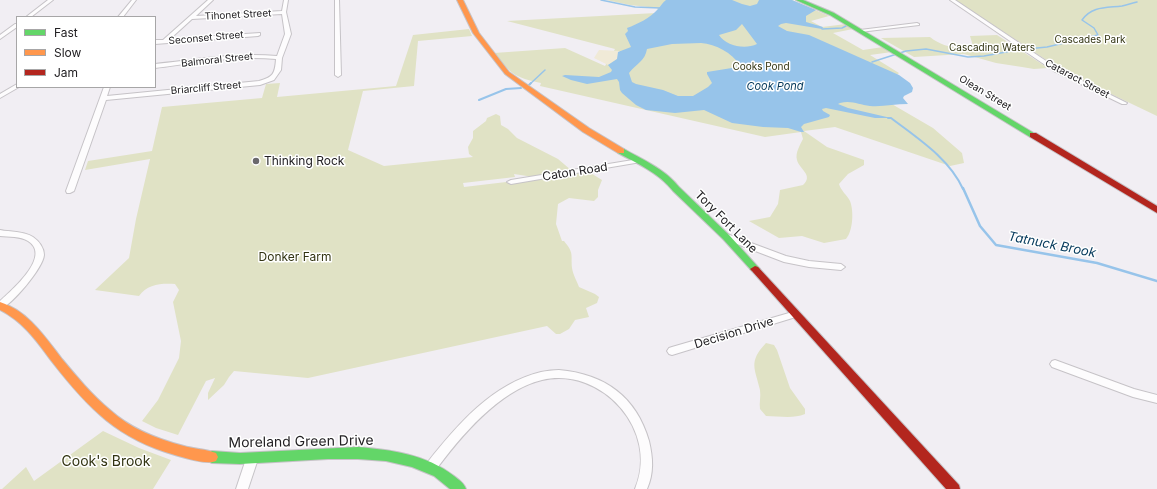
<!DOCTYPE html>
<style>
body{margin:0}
#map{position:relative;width:1157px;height:489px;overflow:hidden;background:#f1eef3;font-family:Inter,sans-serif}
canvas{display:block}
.legend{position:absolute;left:16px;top:16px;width:140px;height:72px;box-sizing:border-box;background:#fff;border:1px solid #a7a6a7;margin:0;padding:5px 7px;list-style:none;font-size:12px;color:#222023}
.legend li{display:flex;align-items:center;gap:8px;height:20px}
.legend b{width:20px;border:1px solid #a7a6a7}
</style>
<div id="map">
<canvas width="1157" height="489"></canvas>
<ul class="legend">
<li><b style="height:5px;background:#63d668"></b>Fast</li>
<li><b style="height:5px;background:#ff974d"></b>Slow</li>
<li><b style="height:5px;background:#b3261e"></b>Jam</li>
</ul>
</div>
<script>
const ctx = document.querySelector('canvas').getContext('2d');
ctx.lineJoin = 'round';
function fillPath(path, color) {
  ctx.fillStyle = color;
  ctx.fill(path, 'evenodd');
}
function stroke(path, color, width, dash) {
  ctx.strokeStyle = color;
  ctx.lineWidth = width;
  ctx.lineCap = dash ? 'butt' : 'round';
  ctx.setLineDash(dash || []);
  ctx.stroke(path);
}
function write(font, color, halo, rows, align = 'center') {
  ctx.font = font + ' Inter,sans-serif';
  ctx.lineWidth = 3;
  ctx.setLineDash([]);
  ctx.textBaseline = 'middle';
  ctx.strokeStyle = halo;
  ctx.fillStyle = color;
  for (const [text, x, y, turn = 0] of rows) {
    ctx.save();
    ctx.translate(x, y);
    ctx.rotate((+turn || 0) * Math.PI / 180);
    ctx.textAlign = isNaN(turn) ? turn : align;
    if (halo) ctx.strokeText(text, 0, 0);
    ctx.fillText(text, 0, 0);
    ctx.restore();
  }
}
fillPath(new Path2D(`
 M606 0H792L829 16 811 21 822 27 846 24 853 29 833 33 863 50 883 47 892 52 870 55 899 73 887 84 890 103 933 128 962 153 964 163 950 166 835 127 804 131 827 147 864 160V165L848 174 839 184C841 191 847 195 850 201 854 211 853 231 846 239L824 243 802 236 779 238 749 221 770 217 778 204 780 190 803 185C814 175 799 169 797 160 795 153 800 145 803 139L801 132 765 137 540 86 541 83C515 78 510 73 494 53L565 48 605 66 615 49 507 21 656 13 658 10 657 8 630 5Z
 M955 0H1157V116L1063 71Z
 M469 29 472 36 418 41 414 86 363 91 348 150 384 166 473 157 469 154 468 147 473 138V131L486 121 487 118 496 114 500 116 501 125 508 129 517 138 558 159 571 170 583 173 589 172 602 180 598 190V197L594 201 569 198 558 204 556 224 562 241H564C574 253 571 254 572 268 573 275 577 281 579 287L595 294 599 297 597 303 586 308 589 317 575 320 569 329 560 334H556L547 326 308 378 234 371 229 377 224 385 208 400V393L215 378 206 381 178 435 156 428 142 421 158 400 179 358 181 341 173 302 179 290 175 284C162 283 147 284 139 296L95 290 129 258 136 219 150 159 85 170 88 161 152 151 162 107 262 98 266 84 280 83 277 97 396 86 413 35ZM514 174 540 178 464 187 463 183 515 177Z
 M997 35 1048 68 1034 69 1022 67 996 63 964 54 914 57 881 38 930 37C944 48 956 48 973 46L970 36Z
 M766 343 774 345 777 350 790 388 805 409V414C793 419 779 416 766 416L760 409C759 403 761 397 760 390 755 368 748 362 766 343Z
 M103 431 139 448 171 460 153 489H2L26 467 34 481Z`), '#e0e2c5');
fillPath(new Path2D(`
 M599 50 620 51 617 59 608 65 594 58Z`), '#f0ead7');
fillPath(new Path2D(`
 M666 0H732L742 4 750 6 757 4 759 0H792L816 10 806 16V22L823 27 822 29 786 23 781 24 778 26 787 31 809 35 899 75 910 83 913 88 912 92 904 96 903 98 908 104C895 104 883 107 870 106 859 105 852 100 840 103L838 104 848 108 891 118H875L826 108 822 109 823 111 830 115 829 117 804 124 801 127 804 132H801L788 128 763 127 732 123 704 110 675 113 646 110 636 105 622 93 620 90 619 82 617 79 587 84 571 80 562 76 565 75 599 77 611 72 612 70 608 65 617 59 618 52 631 47 625 34 628 31 627 28C638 24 650 18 658 9 661 6 662 3 666 0ZM742 24 757 44C745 50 726 46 719 35L736 30ZM701 43C716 44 732 53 740 65L738 67 707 72V74L712 83 708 87 693 96H678L663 90 636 84 632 82 629 73C637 63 645 61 647 49L672 44Z`), '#97c4ea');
stroke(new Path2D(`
 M601 0 635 7 660 8
 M822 29 842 28 846 26
 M872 62 906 51 926 49 968 57 984 56 1017 50 1047 47 1098 35 1094 28 1082 20C1092 6 1106 8 1122 6 1127 5 1132 3 1137 2
 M530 84 545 70`), '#97c4ea', 1.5);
stroke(new Path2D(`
 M528 86 531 83
 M479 100 506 89 521 88
 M888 118H891C917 138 949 158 963 189`), '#97c4ea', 2);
stroke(new Path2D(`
 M963 188 980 226 996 245 1097 263 1157 281`), '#97c4ea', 2.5);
const street = new Path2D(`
 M48 0H53L31 17H26Z
 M132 0H136L123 17H118Z
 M208 0H213L196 16 282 11 284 0H288L286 12 291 34 282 58 281 70 274 80 260 85 106 100 74 191 70 193H67L66 191 104 87H110L107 96 259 81C273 77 275 74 276 59 236 55 195 63 155 68V64C195 60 236 52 277 56L285 34 282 14 192 19 170 39 260 33V35L258 36 155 44V40H163Z
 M335 0H339L341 75 338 77 335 75Z
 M950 0H955L1058 69 1127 103 1126 104H1122L1054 71Z
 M917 23 919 24V25L860 32 858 31 860 30Z
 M15 24H17V27L0 39V35Z
 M17 84V87H19L0 98V94Z
 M639 159 642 161 641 162 511 184 507 182 511 180Z
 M0 230C10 232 24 231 33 237 39 241 44 248 44 255 43 268 12 305 0 309V301C12 290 52 256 28 241 21 236 8 237 0 236Z
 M727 234 786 256 809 261 841 264 845 267 841 270 809 267 784 262 724 239 723 237Z
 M796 311 799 312 800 314 799 316 672 355 669 354 667 351 669 348 672 347Z
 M1055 360 1134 389 1157 395V403L1133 397 1052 367 1050 364 1052 361Z
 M559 370C604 374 636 396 649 441 653 458 654 473 647 489H635C660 431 602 366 542 380 499 390 460 437 435 471L431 472 427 471 425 467 427 463C457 425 492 384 541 372 546 371 553 370 559 370Z
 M252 454 256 455 258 459 248 489H236L246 459 248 455Z`);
const fast = new Path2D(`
 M796 0H803L834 13 1037 135 1036 137H1030L830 15Z
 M618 149H624C643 160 665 169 679 187L729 235 758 267 760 269 758 271H752L723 239 673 191C659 173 638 164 618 153Z
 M358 447C391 450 426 454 454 476 459 480 464 483 466 489H450L434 476 412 467 386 461 358 459H328L240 464 212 463 208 461 206 457 208 453 212 451 240 453Z`);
const slow = new Path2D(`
 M457 0H463L479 33 509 72 589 128 624 149V153H618L583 132 505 74 473 33Z
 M0 302C28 311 45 337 62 359 77 377 92 395 110 410 131 429 157 439 184 446 194 449 206 449 216 453L218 457 216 461C207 465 185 458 175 455 118 439 89 409 53 363 38 343 24 322 0 310Z`);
const jam = new Path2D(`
 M1030 133H1036L1157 206V213L1030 137Z
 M755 266 758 267 959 485 960 489H946L752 271 750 269Z`);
stroke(street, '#c6c3c7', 2);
stroke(fast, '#c6c3c7', 2);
stroke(slow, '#c6c3c7', 2);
stroke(jam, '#c6c3c7', 2);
fillPath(street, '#fdfcfd');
fillPath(fast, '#63d668');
fillPath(slow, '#ff974d');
fillPath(jam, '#b3261e');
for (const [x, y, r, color] of [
 [256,161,4,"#6a686c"]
]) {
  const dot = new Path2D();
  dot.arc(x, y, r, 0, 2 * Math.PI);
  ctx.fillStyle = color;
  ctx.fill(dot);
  stroke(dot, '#fff', 1.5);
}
write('10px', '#222023', '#fff', [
 ["Tihonet Street",238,15,-3],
 ["Seconset Street",206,38,-5],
 ["Balmoral Street",217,60,-6],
 ["Cataract Street",1077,79,28],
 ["Briarcliff Street",206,88,-5],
 ["Olean Street",985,93,31]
]);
write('10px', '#323412', '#fff', [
 ["Cascades Park",1090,40],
 ["Cascading Waters",992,48],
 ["Cooks Pond",761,67]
]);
write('italic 11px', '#04395b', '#fff', [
 ["Cook Pond",775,87]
]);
write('12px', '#222023', '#fff', [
 ["Thinking Rock",264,161]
], 'left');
write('12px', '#222023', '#fff', [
 ["Caton Road",575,172,-9],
 ["Tory Fort Lane",726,222,45],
 ["Decision Drive",734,333,-17]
]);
write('12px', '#323412', '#fff', [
 ["Donker Farm",295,257]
]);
write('italic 13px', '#04395b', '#fff', [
 ["Tatnuck Brook",1052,245,11]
]);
write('14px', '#222023', '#fff', [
 ["Moreland Green Drive",301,442,-1]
]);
write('14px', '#323412', '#fff', [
 ["Cook's Brook",106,462]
]);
</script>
